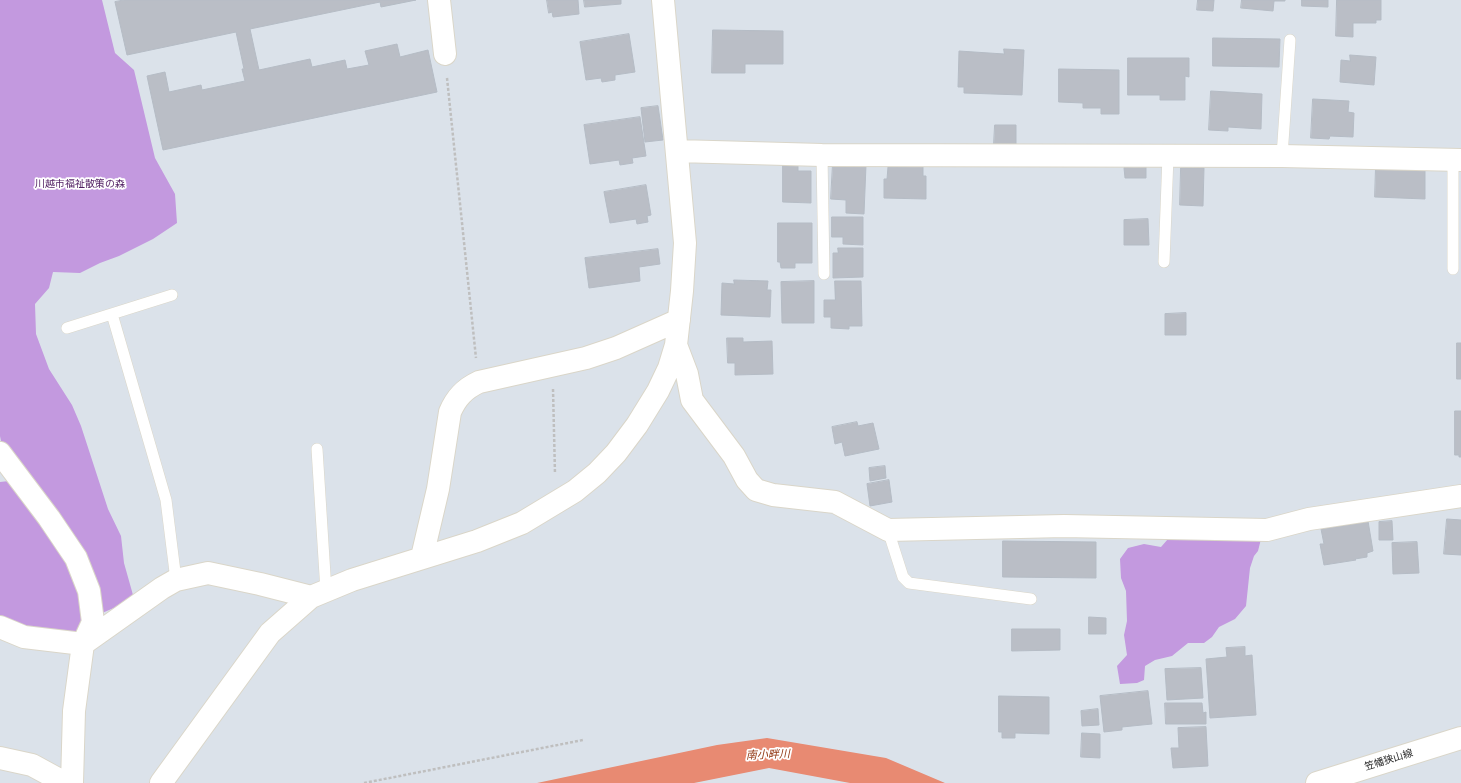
<!DOCTYPE html>
<meta charset="utf-8">
<style>
body{margin:0}
canvas{display:block;background:#dbe2ea}
</style>
<canvas width="1461" height="783"></canvas>
<script>
const ctx = document.querySelector('canvas').getContext('2d');
ctx.lineJoin = 'round';
function fillPath(path, color) {
  ctx.fillStyle = color;
  ctx.fill(path, 'evenodd');
}
function stroke(path, color, width, dash) {
  ctx.strokeStyle = color;
  ctx.lineWidth = width;
  ctx.lineCap = dash ? 'butt' : 'round';
  ctx.setLineDash(dash || []);
  ctx.stroke(path);
}
function write(font, color, halo, rows, align = 'center') {
  ctx.font = font + ' Overpass,"Noto Sans JP",sans-serif';
  ctx.lineWidth = 3.5;
  ctx.setLineDash([]);
  ctx.textBaseline = 'middle';
  ctx.strokeStyle = halo;
  ctx.fillStyle = color;
  for (const [text, x, y, turn = 0] of rows) {
    ctx.save();
    ctx.translate(x, y);
    ctx.rotate((+turn || 0) * Math.PI / 180);
    ctx.textAlign = isNaN(turn) ? turn : align;
    if (halo) ctx.strokeText(text, 0, 0);
    ctx.fillText(text, 0, 0);
    ctx.restore();
  }
}
fillPath(new Path2D(`
 M0 0H102L115 53 134 70 155 158 175 194 177 223 153 239 119 256 100 263 80 273 53 272 49 288 35 304 36 334 49 369 72 405 81 426 108 509 121 536 124 563 133 595 121 605 102 613 75 634 41 629 0 620V482L9 481 0 436Z
 M1183 538H1197L1217 541 1228 538 1261 539 1258 551 1254 556 1250 568 1246 606 1235 619 1219 627 1212 637 1204 643H1188L1172 656 1155 660 1145 666 1144 680 1137 683 1120 684 1117 666 1127 655 1124 635 1127 621 1126 591 1121 578 1120 559 1128 548 1144 544 1161 547 1168 539Z`), '#c399df');
fillPath(new Path2D(`
 M767 738 886 758 945 783H850L769 768 694 783H537L717 745Z`), '#e88a72');
const building = new Path2D(`
 M124 0H416L381 7 380 2 250 29 259 70 310 59 312 67 345 60 347 69 369 65 365 51 397 44 400 57 428 50 437 92 163 150 147 76 165 72 169 92 201 85 202 90 245 81 242 69H244L236 32 127 55 115 2Z
 M547 0H578L579 14 553 17 552 12 549 13Z
 M584 0H621V4L585 7Z
 M1198 0H1214L1213 11 1197 10Z
 M1242 0H1285V1H1274L1273 11 1241 8Z
 M1302 0H1328V7L1302 6Z
 M1337 0H1381V20H1376V23H1353V37L1336 36Z
 M713 30 783 31V64H745V73H712Z
 M629 34 635 72 615 75V80L602 82 601 78 586 80 580 42Z
 M1213 38 1280 39 1279 67 1213 66Z
 M1004 49 1024 50 1022 95 964 93V87H958L959 51 1004 54Z
 M1350 55 1376 57 1374 85 1340 82 1341 60 1350 61Z
 M1128 58H1189V77L1185 76V100H1160V95H1128Z
 M1059 69 1119 70V114H1101V108H1083V103L1059 102Z
 M1211 91 1262 94 1261 129 1228 127V131L1209 130Z
 M1313 99 1349 101 1348 112 1354 113 1353 137 1330 136 1329 139 1311 138Z
 M658 106 663 140 645 142 641 108Z
 M640 117 646 156 632 158 633 163 620 165 619 160 590 164 584 125Z
 M995 125H1016V144H994Z
 M783 163H798V171H811V203L783 202Z
 M833 163 866 165 864 214 846 213V200L831 199Z
 M906 163 923 164V176H926V199L884 198V179H887L888 167H906Z
 M1376 166 1425 170V199L1375 197Z
 M1146 167V178H1125L1124 168Z
 M1181 168H1204L1203 206 1180 205Z
 M646 185 651 215 647 216 648 222 637 224 636 219 610 223 604 192Z
 M832 217H863V245L843 244V237H832Z
 M1148 219 1149 245H1124V220Z
 M778 223H812V263H795V268H781L780 262H778Z
 M838 248H863V277L833 278V253H838Z
 M658 249 660 264 639 267 640 281 589 288 585 258Z
 M734 280 768 281 767 290H771L770 317 721 315 722 283 734 284Z
 M814 281V323H782L781 282Z
 M835 281H861L862 326H849V329L831 328V317H824V300H835Z
 M1186 313V335H1165V314Z
 M727 338H743V342L772 341 773 374 735 375V363H728Z
 M1457 343H1461V379H1457Z
 M1455 411H1461V457H1459V455H1455Z
 M857 422 858 426 873 423 879 449 845 456 842 442 835 444 832 427Z
 M885 466 886 478 870 481 869 468Z
 M889 480 892 502 870 506 867 484Z
 M1447 519 1461 520V555L1444 554Z
 M1368 521 1373 551 1367 553V557L1355 559 1356 560 1324 565 1320 544H1324L1321 529Z
 M1392 521 1393 540H1379V522Z
 M1003 541 1096 542V578L1003 577Z
 M1417 542 1419 573 1393 574 1392 543Z
 M1089 617 1106 618V634H1089Z
 M1012 629H1060V650L1012 651Z
 M1245 647V656L1252 655 1256 715 1210 718 1206 659 1227 657 1226 648Z
 M1201 668 1203 698 1167 700 1165 669Z
 M1148 691 1152 724 1122 727V730L1104 732 1100 696Z
 M999 696 1049 697V734L1015 733V738H1002V732H999Z
 M1165 703H1202L1203 713 1206 712V724H1166Z
 M1098 709 1099 725 1082 726 1081 711Z
 M1206 727 1208 766 1173 768 1171 748H1179L1178 728Z
 M1082 733 1100 734V758L1081 757Z`);
fillPath(building, '#babec6');
stroke(building, '#b5bcc5', 1);
const service = new Path2D(`
 M822 155 824 274
 M1282 156 1290 40
 M1164 262 1168 156
 M1453 269V159
 M112 314 166 500 176 580
 M67 328 172 295
 M317 449 326 591
 M888 530 903 577 909 583 1031 599`);
const minor = new Path2D(`
 M439 0 445 54
 M677 151 822 155 1282 156 1461 160
 M676 345 687 374 692 400 734 456 747 480 756 490 773 495 835 502 888 530 1064 526 1267 530 1309 519 1461 496
 M0 453 49 518 76 558 89 591 93 622 83 644
 M422 557 438 489 450 412C456 398 464 389 479 382L586 358 616 348 679 320
 M0 627 24 637 83 644 74 711 72 783
 M83 644 162 588 176 580 208 573 260 584 311 597
 M0 758 32 765 65 783
 M161 783 270 633 311 597 352 580 477 541 522 523 575 491 597 473 616 453 637 425 658 391 669 368 676 345 682 291 685 243 663 0`);
const secondary = new Path2D(`
 M1317 783 1461 738`);
stroke(service, '#dad6c9', 12);
stroke(minor, '#dad6c9', 24);
stroke(secondary, '#dad6c9', 24);
stroke(new Path2D(`
 M447 78 476 358
 M553 389 555 474
 M364 783 583 740`), '#bfbfbf', 2.5, [3, 2]);
stroke(service, '#fff', 11);
stroke(minor, '#fff', 22);
stroke(secondary, '#fff', 22);
write('10px', '#4f1d61', '#fff', [
 ["川越市福祉散策の森",80,185]
]);
write('10px', '#292929', '#fff', [
 ["笠幡狭山線",1389,761,-17]
]);
write('italic 11px', '#923713', '#fff', [
 ["南小畔川",768,756,-2]
]);
</script>
